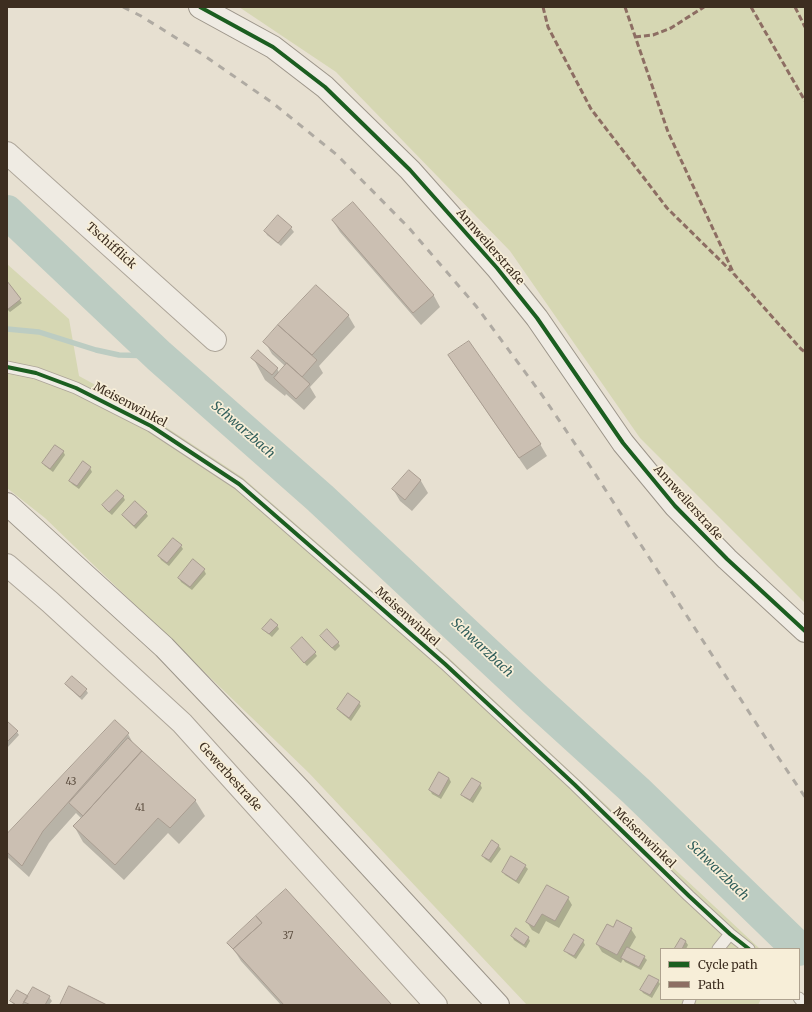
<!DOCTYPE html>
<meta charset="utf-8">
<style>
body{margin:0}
#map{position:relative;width:812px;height:1012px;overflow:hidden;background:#e7e0d1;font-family:Merriweather,serif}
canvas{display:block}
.frame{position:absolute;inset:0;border:8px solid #3d2e20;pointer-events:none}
.legend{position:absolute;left:660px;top:948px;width:140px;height:52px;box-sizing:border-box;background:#f7eed8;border:1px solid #ada18e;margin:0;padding:5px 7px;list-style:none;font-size:12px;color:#3d2e20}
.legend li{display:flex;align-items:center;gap:8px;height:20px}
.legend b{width:20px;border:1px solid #ada18e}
</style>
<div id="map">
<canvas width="812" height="1012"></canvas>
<div class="frame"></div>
<ul class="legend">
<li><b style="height:5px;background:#1b5e20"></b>Cycle path</li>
<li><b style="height:5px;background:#8d6e63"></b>Path</li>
</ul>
</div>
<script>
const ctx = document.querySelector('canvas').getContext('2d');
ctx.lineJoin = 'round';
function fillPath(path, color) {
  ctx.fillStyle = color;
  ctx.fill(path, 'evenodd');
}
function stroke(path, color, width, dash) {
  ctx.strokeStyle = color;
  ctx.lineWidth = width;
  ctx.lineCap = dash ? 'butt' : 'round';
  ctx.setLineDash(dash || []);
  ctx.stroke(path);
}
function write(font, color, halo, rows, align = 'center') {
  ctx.font = font + ' Merriweather,serif';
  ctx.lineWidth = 3.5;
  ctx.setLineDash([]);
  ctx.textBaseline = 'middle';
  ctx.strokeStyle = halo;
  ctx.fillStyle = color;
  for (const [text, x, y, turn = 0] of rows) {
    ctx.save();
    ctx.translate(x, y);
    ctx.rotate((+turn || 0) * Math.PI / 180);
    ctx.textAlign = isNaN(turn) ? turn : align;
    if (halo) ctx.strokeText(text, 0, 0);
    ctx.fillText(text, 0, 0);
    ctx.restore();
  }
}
fillPath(new Path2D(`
 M239 7H805V603L640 438 510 251 336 72Z
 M7 264 69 319 79 376 134 406 242 477 449 658 760 949H661V999H761L758 1005H527L309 773 45 518 7 488Z`), '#d6d7b3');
fillPath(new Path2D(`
 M353 204 434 296 440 307 421 325 340 232 333 221Z
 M278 217 291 228 294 232 281 246 267 235 265 231Z
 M7 283 22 303 10 312 7 309Z
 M316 286 348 315 355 327 319 366 323 373 310 387 316 397 304 410 286 394 285 396 265 380 253 358 277 368 279 373 285 366 272 354 265 342Z
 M449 356 540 444 547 456 527 470 456 367Z
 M63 451 65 455 53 472 45 466 43 463Z
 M90 468 92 472 79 489 72 484 70 481Z
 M409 471 421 481 428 493 412 511 400 501 393 489Z
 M123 496 125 500 112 515 105 509 103 506Z
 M135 503 146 513 148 516 136 529 126 519 123 515Z
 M181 546 183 549 169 566 161 560 159 556Z
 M204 570 206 574 192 590 181 582 179 578Z
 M277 625 279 629 272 637 266 632 263 629Z
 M321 636 338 642 340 646 335 651 323 640Z
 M292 648 315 653 317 656 307 666 294 651Z
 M66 684 86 690 88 693 82 700 68 687Z
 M359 703 361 706 351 721 340 712 338 709Z
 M7 722 17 732 19 735 7 748Z
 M128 734 134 745 195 800 205 816 179 844 168 833 124 880 83 842 74 826 82 819 76 813 49 843 29 877 7 857V836Z
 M449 778 451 782 441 799 432 794 430 790Z
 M480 784 482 788 473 803 465 798 462 795Z
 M498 845 501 849 491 863 485 859 483 856Z
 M525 866 528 869 519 884 505 875 503 872Z
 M568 898 572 905 559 928 546 921 539 934 532 930 527 922Z
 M613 929H631L636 937 629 949 644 957 647 960 641 970 625 962 623 959 621 963 602 952 597 944Z
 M512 936 528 937 530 941 526 948 514 940Z
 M583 941 585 945 576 959 568 954 566 951Z
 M686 942 688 945 686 949H677Z
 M228 943 390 1005H281L241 961 236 953Z
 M658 981 660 984 652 998 643 993 641 990Z
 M33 989 49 997 52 1001 49 1005 13 1004 11 1001 28 997Z`), '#0003');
stroke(new Path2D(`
 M7 329 39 332 96 350 119 355 159 356`), '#bcccc2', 5.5);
stroke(new Path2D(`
 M7 212 159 356 320 498 536 700 636 791 799 949`), '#bcccc2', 34);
const building = new Path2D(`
 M353 202 434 295 413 313 332 220Z
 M278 215 292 227 278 243 264 231Z
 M7 281 21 299 7 310Z
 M316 285 349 315 312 355 278 325Z
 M278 325 317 360 302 377 263 342Z
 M469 341 541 444 519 458 448 355Z
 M258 350 278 368 272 375 251 358Z
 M287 363 310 384 296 399 274 378Z
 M55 445 64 451 50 469 42 463Z
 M83 461 91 467 77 486 69 481Z
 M409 470 421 480 405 500 392 489Z
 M117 490 124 496 109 512 102 505Z
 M135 501 147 512 134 526 122 515Z
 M173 538 182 545 167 563 158 556Z
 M193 559 205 569 190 587 178 578Z
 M271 619 278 625 269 634 262 629Z
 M327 629 339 642 332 648 320 636Z
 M302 637 316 652 304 663 291 648Z
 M72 676 87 689 80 697 65 684Z
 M348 693 360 702 349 718 337 709Z
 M115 720 129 733 43 831 22 866 7 852V834Z
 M7 721 18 731 7 742Z
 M128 738 142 751 83 816 69 803Z
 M142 751 196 800 170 828 158 818 115 865 73 826 83 816Z
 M439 772 449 778 439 796 429 790Z
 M472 778 481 783 470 800 461 795Z
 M492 840 499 845 489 860 482 856Z
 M511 856 526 865 516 881 502 872Z
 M547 885 569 897 555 921 542 914 534 927 526 922Z
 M286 889 392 1005H284L233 949 262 923 256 916Z
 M256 916 262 923 233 949 227 943Z
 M617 920 632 928 617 955 596 944 607 924 613 927Z
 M516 928 529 937 524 945 511 936Z
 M574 934 584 940 574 956 564 951Z
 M681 938 686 941 682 949H676L675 948Z
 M627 947 645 956 639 967 621 958Z
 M649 975 659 980 650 995 640 990Z
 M69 986 107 1005H60Z
 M33 987 50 996 45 1005H31L24 1002Z
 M17 990 28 996 22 1005H15V1004L10 1001Z`);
fillPath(building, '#cbbfb2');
stroke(building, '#a89c90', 1);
const lane = new Path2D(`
 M7 367 36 373 76 388 151 426 239 484 324 558 445 664 575 785 689 896 730 934 749 949
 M718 949 730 934
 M799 998 805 1005
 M688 1005 690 999`);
const street = new Path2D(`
 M7 153 215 340
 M7 565 50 602 182 723 436 1005`);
const secondary = new Path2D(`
 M200 7 273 47 325 87 410 170 497 268 537 318 623 443 675 506 727 559 805 631
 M7 504 164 647 301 791 498 1005`);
stroke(lane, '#ada599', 13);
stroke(street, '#ada599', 24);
stroke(secondary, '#9c958a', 24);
stroke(lane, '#efebe3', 11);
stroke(street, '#efebe3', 22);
stroke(secondary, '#efebe3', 22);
stroke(new Path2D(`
 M123 7 141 16 202 54 274 104 337 155 409 228 476 306 542 395 590 466 778 757 805 797`), '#afaaa2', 3, [7, 7]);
stroke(new Path2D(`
 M543 7 548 27 591 109 667 208 731 271
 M625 7 668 132 734 274 801 349 805 352
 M751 7 805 101
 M795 7 805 27
 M635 37 653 35 671 28 704 7`), '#8d6e63', 3, [6, 3]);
stroke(new Path2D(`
 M200 7 273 47 325 87 410 170 497 268 537 318 623 443 675 506 727 559 805 631
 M7 367 36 373 76 388 151 426 239 484 324 558 445 664 575 785 689 896 730 934 749 949`), '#1b5e20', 4);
write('10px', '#605244', null, [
 ["43",71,782],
 ["41",140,808],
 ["37",288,936]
]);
write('12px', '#3d2e20', '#f7eed8', [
 ["Tschifflick",111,246,42],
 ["Annweilerstraße",490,247,49],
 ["Meisenwinkel",130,405,28],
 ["Annweilerstraße",688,503,48],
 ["Meisenwinkel",407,617,42],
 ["Gewerbestraße",230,777,48],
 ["Meisenwinkel",644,838,44]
]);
write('italic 13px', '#2f5d5a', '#f7eed8', [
 ["Schwarzbach",243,430,41],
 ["Schwarzbach",482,648,43],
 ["Schwarzbach",718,871,44]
]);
</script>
